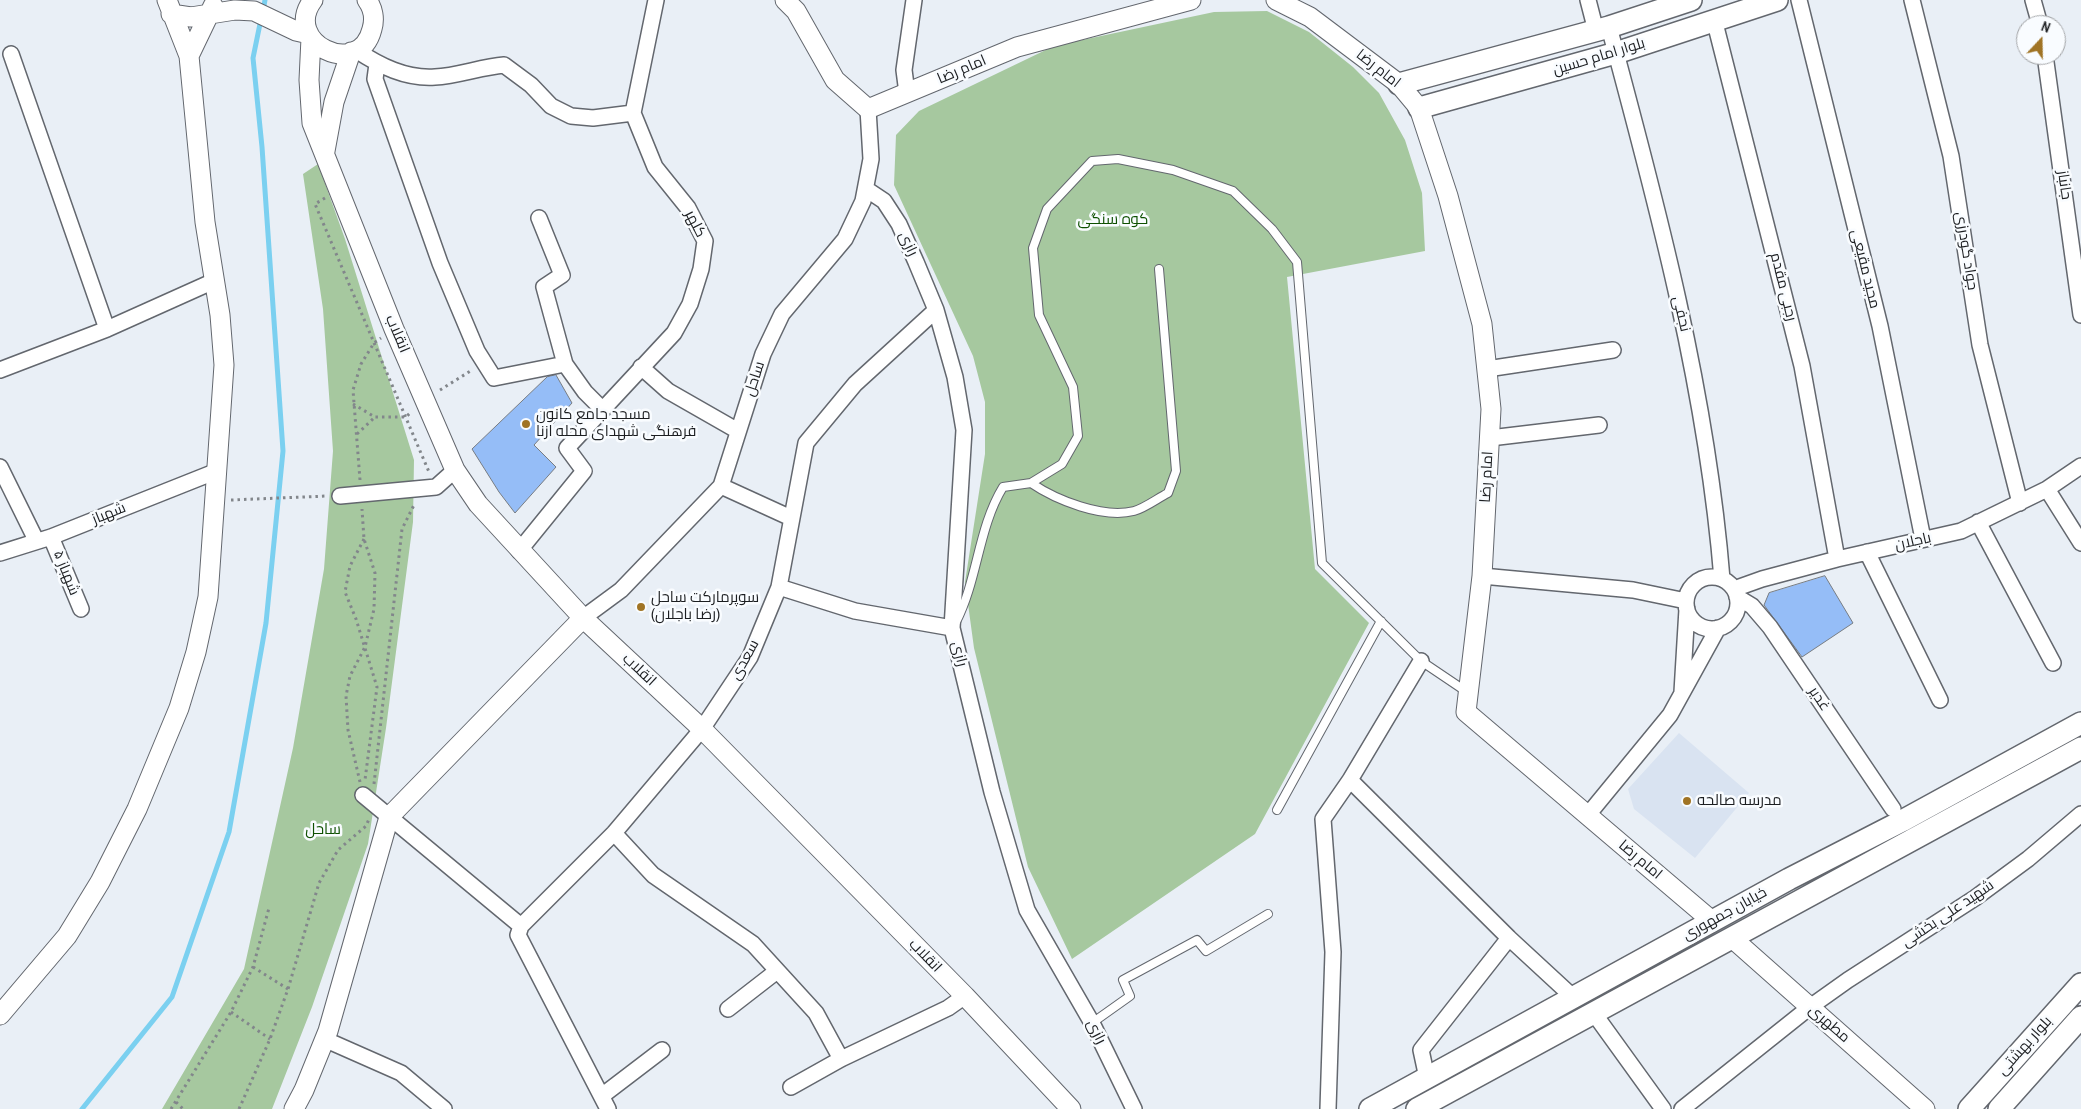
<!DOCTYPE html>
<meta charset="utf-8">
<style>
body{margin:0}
#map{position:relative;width:2081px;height:1109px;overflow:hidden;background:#e9eff6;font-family:"Archivo Narrow",sans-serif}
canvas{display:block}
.north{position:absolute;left:2016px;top:15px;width:50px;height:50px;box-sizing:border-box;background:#f9fcff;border:1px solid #a1a3a6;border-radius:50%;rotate:21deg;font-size:14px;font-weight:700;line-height:20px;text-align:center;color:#1c1e21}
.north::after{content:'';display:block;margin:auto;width:18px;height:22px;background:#a07425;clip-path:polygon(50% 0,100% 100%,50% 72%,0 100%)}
</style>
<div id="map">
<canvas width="2081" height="1109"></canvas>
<div class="north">N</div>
</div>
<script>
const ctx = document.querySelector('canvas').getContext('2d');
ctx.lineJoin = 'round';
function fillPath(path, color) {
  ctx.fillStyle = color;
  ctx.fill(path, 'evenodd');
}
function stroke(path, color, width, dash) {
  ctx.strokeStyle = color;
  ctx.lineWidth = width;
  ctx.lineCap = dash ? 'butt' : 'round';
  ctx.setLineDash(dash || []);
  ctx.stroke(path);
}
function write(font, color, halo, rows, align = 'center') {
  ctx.font = font + ' "Archivo Narrow",Cairo,sans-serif';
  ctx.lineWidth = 5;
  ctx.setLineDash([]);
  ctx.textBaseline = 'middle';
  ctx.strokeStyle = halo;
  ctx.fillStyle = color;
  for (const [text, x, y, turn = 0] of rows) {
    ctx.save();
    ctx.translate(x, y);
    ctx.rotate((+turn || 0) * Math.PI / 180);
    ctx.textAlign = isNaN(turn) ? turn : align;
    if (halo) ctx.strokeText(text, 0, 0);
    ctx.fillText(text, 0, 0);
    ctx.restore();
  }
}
fillPath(new Path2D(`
 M1679 733 1749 793 1695 858 1634 809 1628 789Z`), '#d9e3f1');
fillPath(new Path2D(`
 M1267 11 1309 32 1353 67 1379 93 1405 140 1422 193 1425 251 1287 277 1315 569 1369 623 1255 834 1072 959 1028 867 974 648 965 582 985 454V402L973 356 894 185 896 135 919 111 1054 46 1214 12Z
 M318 164 345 239 414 460 413 522 386 728 368 844 312 1007 272 1109H162L244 969 293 748 324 569 333 451 323 309 303 174Z`), '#a6c89f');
stroke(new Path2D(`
 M263 11 265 0
 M82 1109 172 997 229 832 266 623 283 451 262 147 253 58 261 19`), '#7bd0f0', 5);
const building = new Path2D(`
 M556 375 572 403 534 445 556 467 515 513 499 492 472 449 547 377Z
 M1825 576 1853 623 1802 657 1764 605 1769 593Z`);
fillPath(building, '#95bdf7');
stroke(building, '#777c82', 1);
const service = new Path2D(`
 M1031 483C1056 500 1103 519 1134 511 1145 508 1158 498 1168 493L1176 471 1159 269
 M956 622C978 579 978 528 1003 487L1031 483 1062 464 1078 436 1073 387 1039 315 1033 248 1047 209 1092 161 1118 159 1173 170 1233 191 1272 229 1297 262 1322 563 1421 661 1467 692
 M1277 810 1381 621
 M1092 1023 1130 996 1123 980 1197 940 1206 951 1268 914`);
const minor = new Path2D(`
 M1588 0 1596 31
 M1799 0 1880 326 1923 539
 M1912 0 1951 156 1980 345 2020 503
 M2033 0 2040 25
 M1714 19 1802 366 1837 559
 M1609 27C1658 208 1707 392 1722 579
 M356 50C380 66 406 79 435 77 457 76 481 67 504 65L531 85 551 106 571 116 593 118 633 113
 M11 54 107 329
 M2045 55 2081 315
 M377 64 375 79 440 263 477 351 494 378 565 364
 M907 93 904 70 914 0
 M633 113 656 0
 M866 189 884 201 899 224 916 262 936 310 955 377 964 430 952 628 992 792 1027 910 1092 1023 1134 1109
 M539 218 562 275 544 287 565 364 585 392 602 409
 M936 310 855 384 806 443 779 587 855 611 952 628
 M641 367 668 391 738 431
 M1487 369 1613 350
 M0 370 107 329 214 281
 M1490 438 1599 425
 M0 467 36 540
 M721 486 791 518
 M2047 489 2081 543
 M340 496 436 487 455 470
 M1978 522 2053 663
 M51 537 81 609
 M519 551 584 471 567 448 674 333 690 304 701 269 705 241 688 208 655 167 633 113
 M1867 552 1940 700
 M0 553 51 537 217 471
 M1482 576 1633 590 1686 601
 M1686 603a26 26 0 1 1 52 0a26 26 0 1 1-52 0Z
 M1734 589 1762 579 1837 559 1961 531 2047 489 2081 466
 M1737 597 1752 606 1770 627 1893 809
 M583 618 621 590 721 486 763 354 782 314 845 239 863 201 871 159 868 109
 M1682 692 1687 609
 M1350 780 1509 938 1574 998
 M363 795 521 926
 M1587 816 1670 715 1718 628
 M614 833 653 875 753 944 816 1013 841 1059
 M728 1009 777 971
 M1593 1012 1663 1109
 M324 1039 401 1073 444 1109
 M1427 1078 1421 1050 1509 938
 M791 1087 841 1059 948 1008 965 996
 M603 1095 662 1050
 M608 1109 518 935 521 926 614 833 702 729 750 657 779 587
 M1328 1109 1333 952 1323 819 1350 780 1421 661
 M1682 1109 1810 1007 1848 980 1975 898 2028 859 2081 814`);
const tertiary = new Path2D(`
 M313 0C281 42 359 81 372 29 375 19 373 8 367 0
 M785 0 796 11 835 80 868 109 1017 47 1191 0
 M1276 0 1310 17 1399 84 1419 108 1448 196 1482 324 1491 409 1482 576 1466 712 1712 921
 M171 14 191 17 235 10 254 11 296 31 309 34
 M311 38 309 80 312 123 394 329 455 470 478 504 583 618 702 729 965 996 1071 1109
 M189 56 213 6
 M325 151 334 102 351 52
 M1732 938 1925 1109
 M0 1015 67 936 100 882 137 809 179 708 196 652 208 597 224 365 220 315 205 222 189 56 167 0
 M294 1109 304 1090 328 1031 389 817 583 618`);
const secondary = new Path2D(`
 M1399 84 1609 27 1691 0
 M1419 108 1616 53 1777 0
 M1370 1109 1789 879 1902 821 2081 723
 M1417 1109 2081 748
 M1969 1109 2081 984
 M1999 1109 2081 1017`);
stroke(service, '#63676e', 10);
stroke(minor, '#63676e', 18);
stroke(tertiary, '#63676e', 21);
stroke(secondary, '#63676e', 24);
stroke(new Path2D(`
 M325 198 315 204 429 472
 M440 390 472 370
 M353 404 375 417H406L411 412
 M357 434 375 417
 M360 480 353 390 361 364 374 343 381 338
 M231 500 327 496
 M364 539 350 566 345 592 356 619 377 687 365 780
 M360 782 348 730 346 696 350 676 365 647 374 609 375 573 364 539 362 509
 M374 784 402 529 414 505
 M253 967 288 989
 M231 1012 270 1039
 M176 1102 183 1109
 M171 1109 231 1012 253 967 269 908
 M239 1109 270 1039 288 989 319 883 338 850 366 826 369 819`), '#82868b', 3, [2.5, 4]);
stroke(service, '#fff', 8);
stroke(minor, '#fff', 15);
stroke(tertiary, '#fff', 19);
stroke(secondary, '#fff', 21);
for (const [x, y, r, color] of [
 [526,424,5,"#a07425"],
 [641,607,5,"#a07425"],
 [1687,801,5,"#a07425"]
]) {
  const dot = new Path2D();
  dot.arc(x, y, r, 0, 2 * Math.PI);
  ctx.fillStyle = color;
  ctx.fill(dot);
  stroke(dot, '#f9fcff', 2);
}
write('15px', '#1c1e21', '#f9fcff', [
 ["بلوار امام حسین",1599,57,-17],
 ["امام رضا",1378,69,38],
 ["امام رضا",962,70,-23],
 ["جانباز",2064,185,82],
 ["کلهر",695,224,63],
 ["رازی",908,244,65],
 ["جواد گودرزی",1966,251,81],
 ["مجید مقیعی",1865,269,76],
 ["رجبی مقدم",1783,287,76],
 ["نجفی",1681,314,77],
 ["انقلاب",397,334,67],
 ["ساحل",755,379,-72],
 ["امام رضا",1487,477,-87],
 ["شهباز",109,514,-22],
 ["باجلان",1913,542,-13],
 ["شهباز ۵",66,573,68],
 ["رازی",959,654,76],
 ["سعدی",745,660,-61],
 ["انقلاب",639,670,43],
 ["غدیر",1819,699,56],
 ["امام رضا",1640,860,40],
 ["خیابان جمهوری",1725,914,-29],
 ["شهید علی بخشی",1948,914,-34],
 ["انقلاب",925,956,46],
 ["مطهری",1829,1024,41],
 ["رازی",1096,1032,63],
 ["بلوار بهشتی",2025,1046,-48]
]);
write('15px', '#0e5000', '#f9fcff', [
 ["کوه سنگی",1113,220],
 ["ساحل",323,830]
]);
write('15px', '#1c1e21', '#f9fcff', [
 ["مسجد جامع کانون",536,415],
 ["فرهنگی شهدای محله ازنا",536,432],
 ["سوپرمارکت ساحل",651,598],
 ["(رضا باجلان)",651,615],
 ["مدرسه صالحه",1697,801]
], 'left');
</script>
